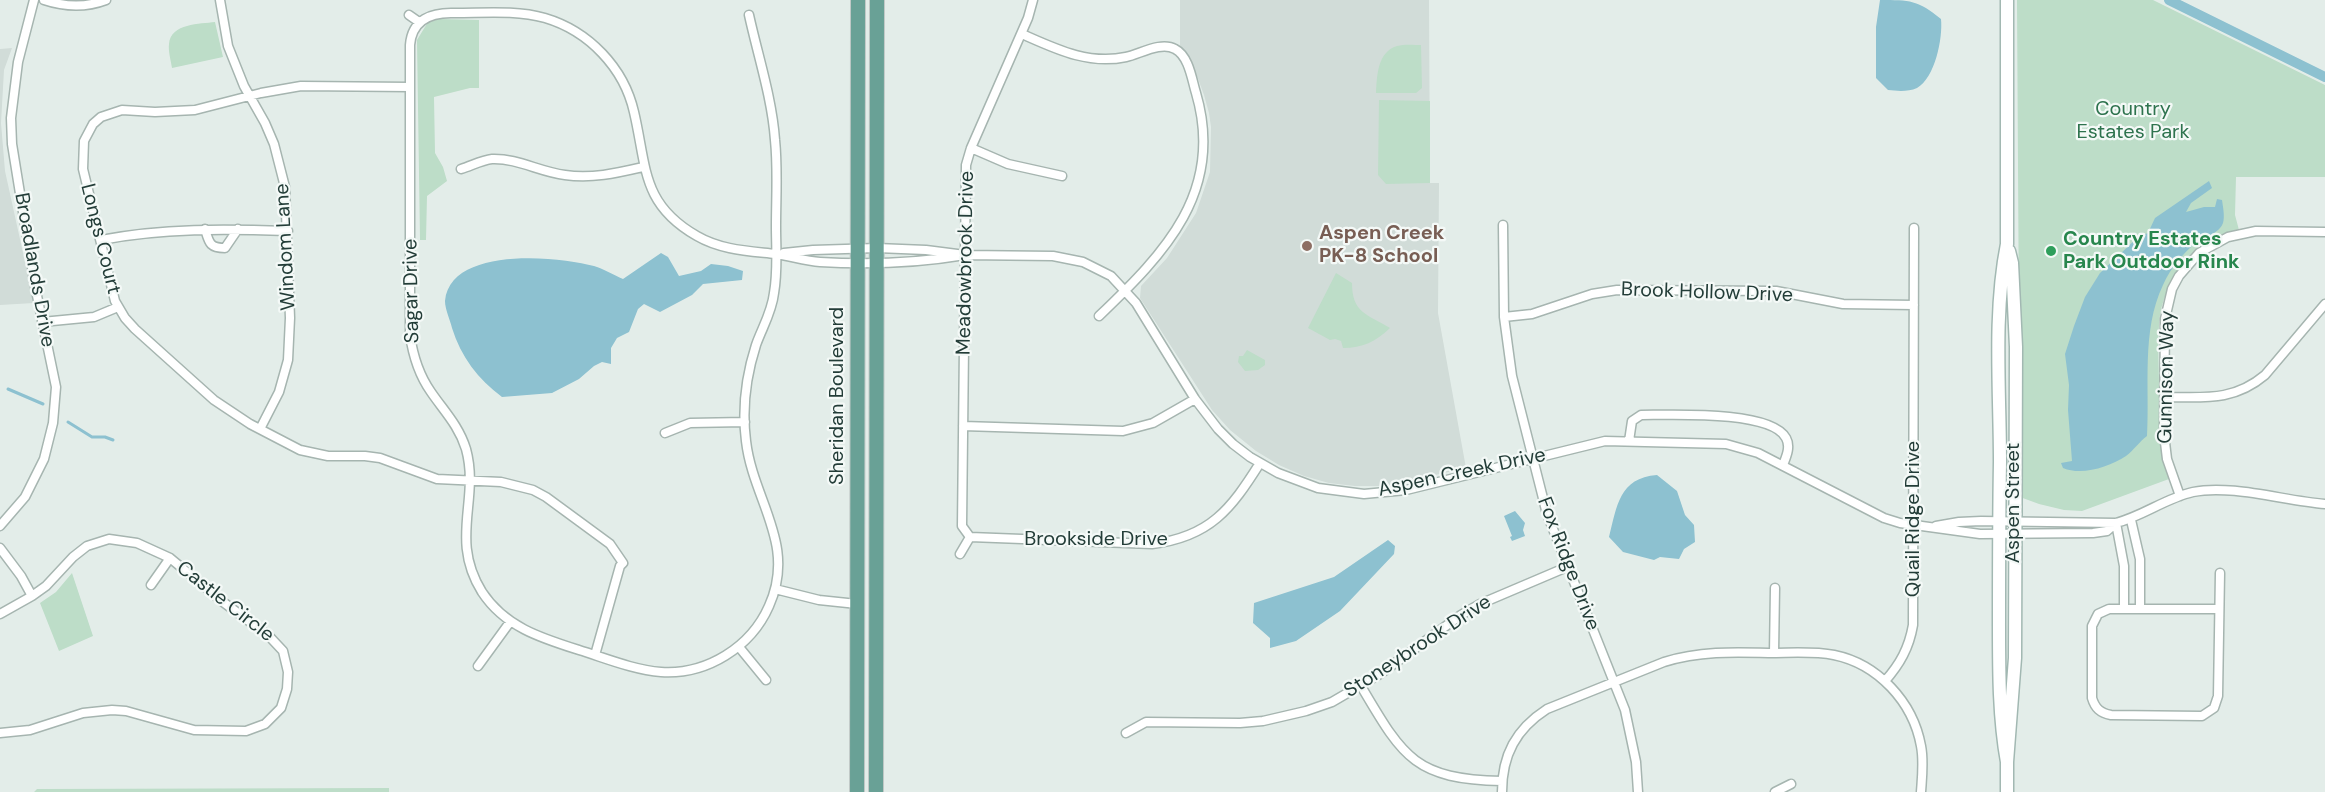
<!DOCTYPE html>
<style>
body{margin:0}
canvas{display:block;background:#e3ede9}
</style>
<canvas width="2325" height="792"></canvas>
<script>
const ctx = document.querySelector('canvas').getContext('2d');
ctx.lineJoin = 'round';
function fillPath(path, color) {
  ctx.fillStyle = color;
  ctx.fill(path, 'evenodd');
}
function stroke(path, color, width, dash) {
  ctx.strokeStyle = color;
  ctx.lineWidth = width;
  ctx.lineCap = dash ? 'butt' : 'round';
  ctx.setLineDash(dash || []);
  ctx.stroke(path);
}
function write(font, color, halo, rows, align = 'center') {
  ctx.font = font + ' "DM Sans",sans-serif';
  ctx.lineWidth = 4.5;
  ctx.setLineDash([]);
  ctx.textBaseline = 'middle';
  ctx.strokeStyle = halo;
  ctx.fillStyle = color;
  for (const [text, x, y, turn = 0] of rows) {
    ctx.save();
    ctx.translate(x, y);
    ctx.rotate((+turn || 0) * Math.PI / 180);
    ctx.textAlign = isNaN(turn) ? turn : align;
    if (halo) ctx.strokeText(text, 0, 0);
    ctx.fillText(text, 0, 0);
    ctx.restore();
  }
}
fillPath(new Path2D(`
 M1180 0H1429L1430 183H1439L1438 313 1466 468 1387 486H1355L1329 483 1304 476 1279 465 1256 451 1230 430 1212 410 1140 298 1141 286 1167 258 1196 213 1210 172 1211 127 1209 113 1204 95 1190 57 1180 46Z
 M12 48 4 70 1 123 5 171 34 303 0 305V49Z`), '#d1dcd8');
fillPath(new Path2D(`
 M2017 0H2153L2325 85V177H2236L2235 215 2239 230C2198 241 2168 272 2160 315 2157 338 2159 362 2159 384 2159 417 2157 448 2169 479L2082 511 2064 510 2039 504 2020 497Z
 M440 19 479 20V88H470L434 97 435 153 443 167 447 181 427 196 426 240H420L417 40 428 22Z
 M215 22 223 57 172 68C171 61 168 51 169 44 171 23 200 24 215 22Z
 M1421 45 1422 88 1416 93H1376C1377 77 1377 52 1397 46 1404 44 1414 45 1421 45Z
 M1379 100 1430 101V183L1386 184 1378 175Z
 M1336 273 1352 283C1352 313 1367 314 1390 328 1375 342 1363 348 1343 348L1341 341 1335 339 1330 340 1308 328Z
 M1247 350 1265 360V365L1258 370 1245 371 1238 362 1239 356H1243Z
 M72 573 93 636 59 651 40 603 56 592Z
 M389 788V792H34L37 789Z`), '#bdddc8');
fillPath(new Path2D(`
 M1880 0C1910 0 1918 0 1941 19 1943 38 1935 78 1917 88 1908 92 1897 91 1888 90L1876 78V27Z
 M2209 181 2212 188 2191 203 2186 212 2204 207H2215L2217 199 2222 200C2223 207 2225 217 2223 223 2219 234 2205 236 2197 242 2183 253 2170 269 2163 285 2141 331 2150 387 2147 436 2139 442 2134 450 2126 456 2109 467 2082 476 2063 468L2061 463 2072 461 2068 410 2069 385 2065 354 2074 326 2085 297 2100 273 2138 237 2148 233 2155 218Z
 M661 253 668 257 679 276 701 271 711 264 728 266 743 271 742 280 703 284 692 295 660 312 644 304 638 309 629 332 617 338 611 348V364L602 362 594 366 579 379 552 393 502 397C478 379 461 357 452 328 450 320 445 309 445 301 450 246 558 256 594 266 604 269 614 275 623 279Z
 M1657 475 1677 491 1685 515 1694 525 1695 542 1684 549 1679 559 1660 557 1654 560 1623 552 1609 537C1617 506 1619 478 1657 475Z
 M1515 511 1525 523 1523 530 1525 536 1512 541 1510 537 1512 536 1504 516Z
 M1388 540 1395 546 1394 554 1340 611 1296 641 1270 648V638L1253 623 1254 603 1334 577Z`), '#8dc1d0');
stroke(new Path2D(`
 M8 389 43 404
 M68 422 92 437H105L113 440`), '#8dc1d0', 3);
stroke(new Path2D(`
 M2169 0 2325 77`), '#8dc1d0', 10);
const street = new Path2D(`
 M44 0C65 7 85 8 106 0
 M220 0 228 46 244 86 265 123 274 144 285 187 290 318 288 360 279 392 260 429
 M409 15 419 22
 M749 15C758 56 772 98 775 140 778 169 776 198 776 226 776 248 778 271 774 293 772 312 762 328 756 345 746 376 742 409 746 441 753 501 797 544 769 606 751 647 707 675 661 672 634 670 605 658 579 650 541 638 505 627 482 592 449 539 480 500 466 449 459 426 444 411 431 392 419 375 413 356 410 335V45C412 19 432 12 455 13 485 13 516 10 545 18 589 31 624 68 634 112 647 167 641 204 697 236 721 250 749 251 775 254 790 256 805 261 820 262 869 265 917 263 965 255
 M1022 34C1056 49 1088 65 1126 57 1140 54 1161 41 1175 49 1189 56 1192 80 1196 93 1225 191 1165 253 1099 316
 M410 87 301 86 261 93 195 110 155 112 122 110 101 117 93 124 84 141 83 169 115 301 125 318 135 329 214 400 250 424 300 450 328 456H365L380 458 437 479 501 482 533 490 546 497 610 544 623 563 620 566 595 655
 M971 148 1008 164 1062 176
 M461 169C471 166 482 160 492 159 517 158 540 172 565 175 592 179 617 173 643 167
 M1503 225 1504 317 1512 376 1547 514 1625 710 1636 762 1638 792
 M205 229C209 242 209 248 225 248L238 229
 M101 240C163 228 225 229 288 231
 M784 253 813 250 877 248 926 250 965 255 1053 256 1083 262 1111 276 1136 303 1195 399 1218 429 1233 444 1250 457 1278 473 1318 488 1364 494 1406 490 1605 441 1726 444 1758 453 1884 518 1900 523 1980 534 2093 533 2107 531 2116 523
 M1504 317 1532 314 1592 294 1617 290 1776 291 1843 304 1914 305
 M42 322 94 317 118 307
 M2164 397C2203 397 2233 402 2265 375L2325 304
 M963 426 1123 431 1153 423 1195 399
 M665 433 690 423 745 422
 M1629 441 1632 421 1641 415C1671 415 1771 410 1786 438 1791 447 1786 457 1783 465
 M2180 496 2167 459 2164 434 2165 319 2172 289 2179 276 2199 253 2228 237 2256 231 2325 232
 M2131 520 2140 559V609
 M2116 523 2124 566V608
 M0 526 25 497 44 459 53 423 56 387 35 286 12 144 11 118 18 62 34 0
 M1936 526 1959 522 1981 521 2116 523C2143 516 2166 498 2193 492 2231 484 2285 501 2325 504
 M970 537 962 526 966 165 971 148 1028 18 1033 0
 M970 537 1152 544C1210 537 1231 509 1260 463
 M0 548 21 576 32 596
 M960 554 970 537
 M151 585 170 558
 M775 589 819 600 857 604
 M2219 609H2109L2098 614 2092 626V698C2095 708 2100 713 2111 715L2202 716 2214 708 2218 696 2220 573
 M0 614 32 596 46 586 73 557 87 546 109 539 137 543 170 558 223 602 268 635 283 651 288 672 287 689 281 708 265 724 246 731 194 730 126 711 112 710 83 713 30 730 0 733
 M739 647 766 680
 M1774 653 1775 588
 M478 666 510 622
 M1885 681C1900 664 1909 648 1913 625L1914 228
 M1361 686C1403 757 1414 779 1502 781
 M1126 733 1146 722 1240 723 1263 721 1306 711 1332 702 1380 674 1461 615 1480 604 1567 567
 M1502 792C1502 755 1516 729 1547 709L1664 662C1699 651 1733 652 1769 653 1791 653 1813 651 1834 655 1878 664 1913 702 1921 746 1924 761 1922 777 1921 792
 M1775 792 1791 784`);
const secondary = new Path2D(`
 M2007 0V244C1993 314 2000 391 2000 462 1999 517 1999 571 1999 626 1999 671 1999 718 2007 762
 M2007 792V762L2015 658 2016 347 2012 263 2009 251`);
const primary = new Path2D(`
 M857 792 858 0
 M876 792 877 0`);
stroke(street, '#a6b5b0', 11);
stroke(secondary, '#a2b8b2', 15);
stroke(primary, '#c1c9c7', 16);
stroke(street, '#fff', 8);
stroke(secondary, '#fff', 12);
stroke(primary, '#69a196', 14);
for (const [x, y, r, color] of [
 [1307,246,6,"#8d6e63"],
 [2051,251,6,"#2e9e5b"]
]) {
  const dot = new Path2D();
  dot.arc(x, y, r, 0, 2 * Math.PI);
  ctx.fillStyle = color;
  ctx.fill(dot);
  stroke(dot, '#f4f9f7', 2);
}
write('20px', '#2e734e', '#f4f9f7', [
 ["Country",2133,110],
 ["Estates Park",2133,133]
]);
write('bold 20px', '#785e54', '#f4f9f7', [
 ["Aspen Creek",1319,234],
 ["PK-8 School",1319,257]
], 'left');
write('20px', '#233d38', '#f4f9f7', [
 ["Longs Court",100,239,76],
 ["Windom Lane",286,247,-93],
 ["Meadowbrook Drive",966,263,-89],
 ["Broadlands Drive",34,270,80],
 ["Sagar Drive",412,291,-91],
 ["Brook Hollow Drive",1707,293,2],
 ["Gunnison Way",2167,377,-89],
 ["Sheridan Boulevard",838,396,-90],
 ["Aspen Creek Drive",1462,473,-12],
 ["Aspen Street",2014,503,-90],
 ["Quail Ridge Drive",1914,519,-90],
 ["Brookside Drive",1096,540],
 ["Fox Ridge Drive",1568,564,69],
 ["Castle Circle",225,602,38],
 ["Stoneybrook Drive",1418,647,-33]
]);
write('bold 20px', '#27864d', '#f4f9f7', [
 ["Country Estates",2063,240],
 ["Park Outdoor Rink",2063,263]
], 'left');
</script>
